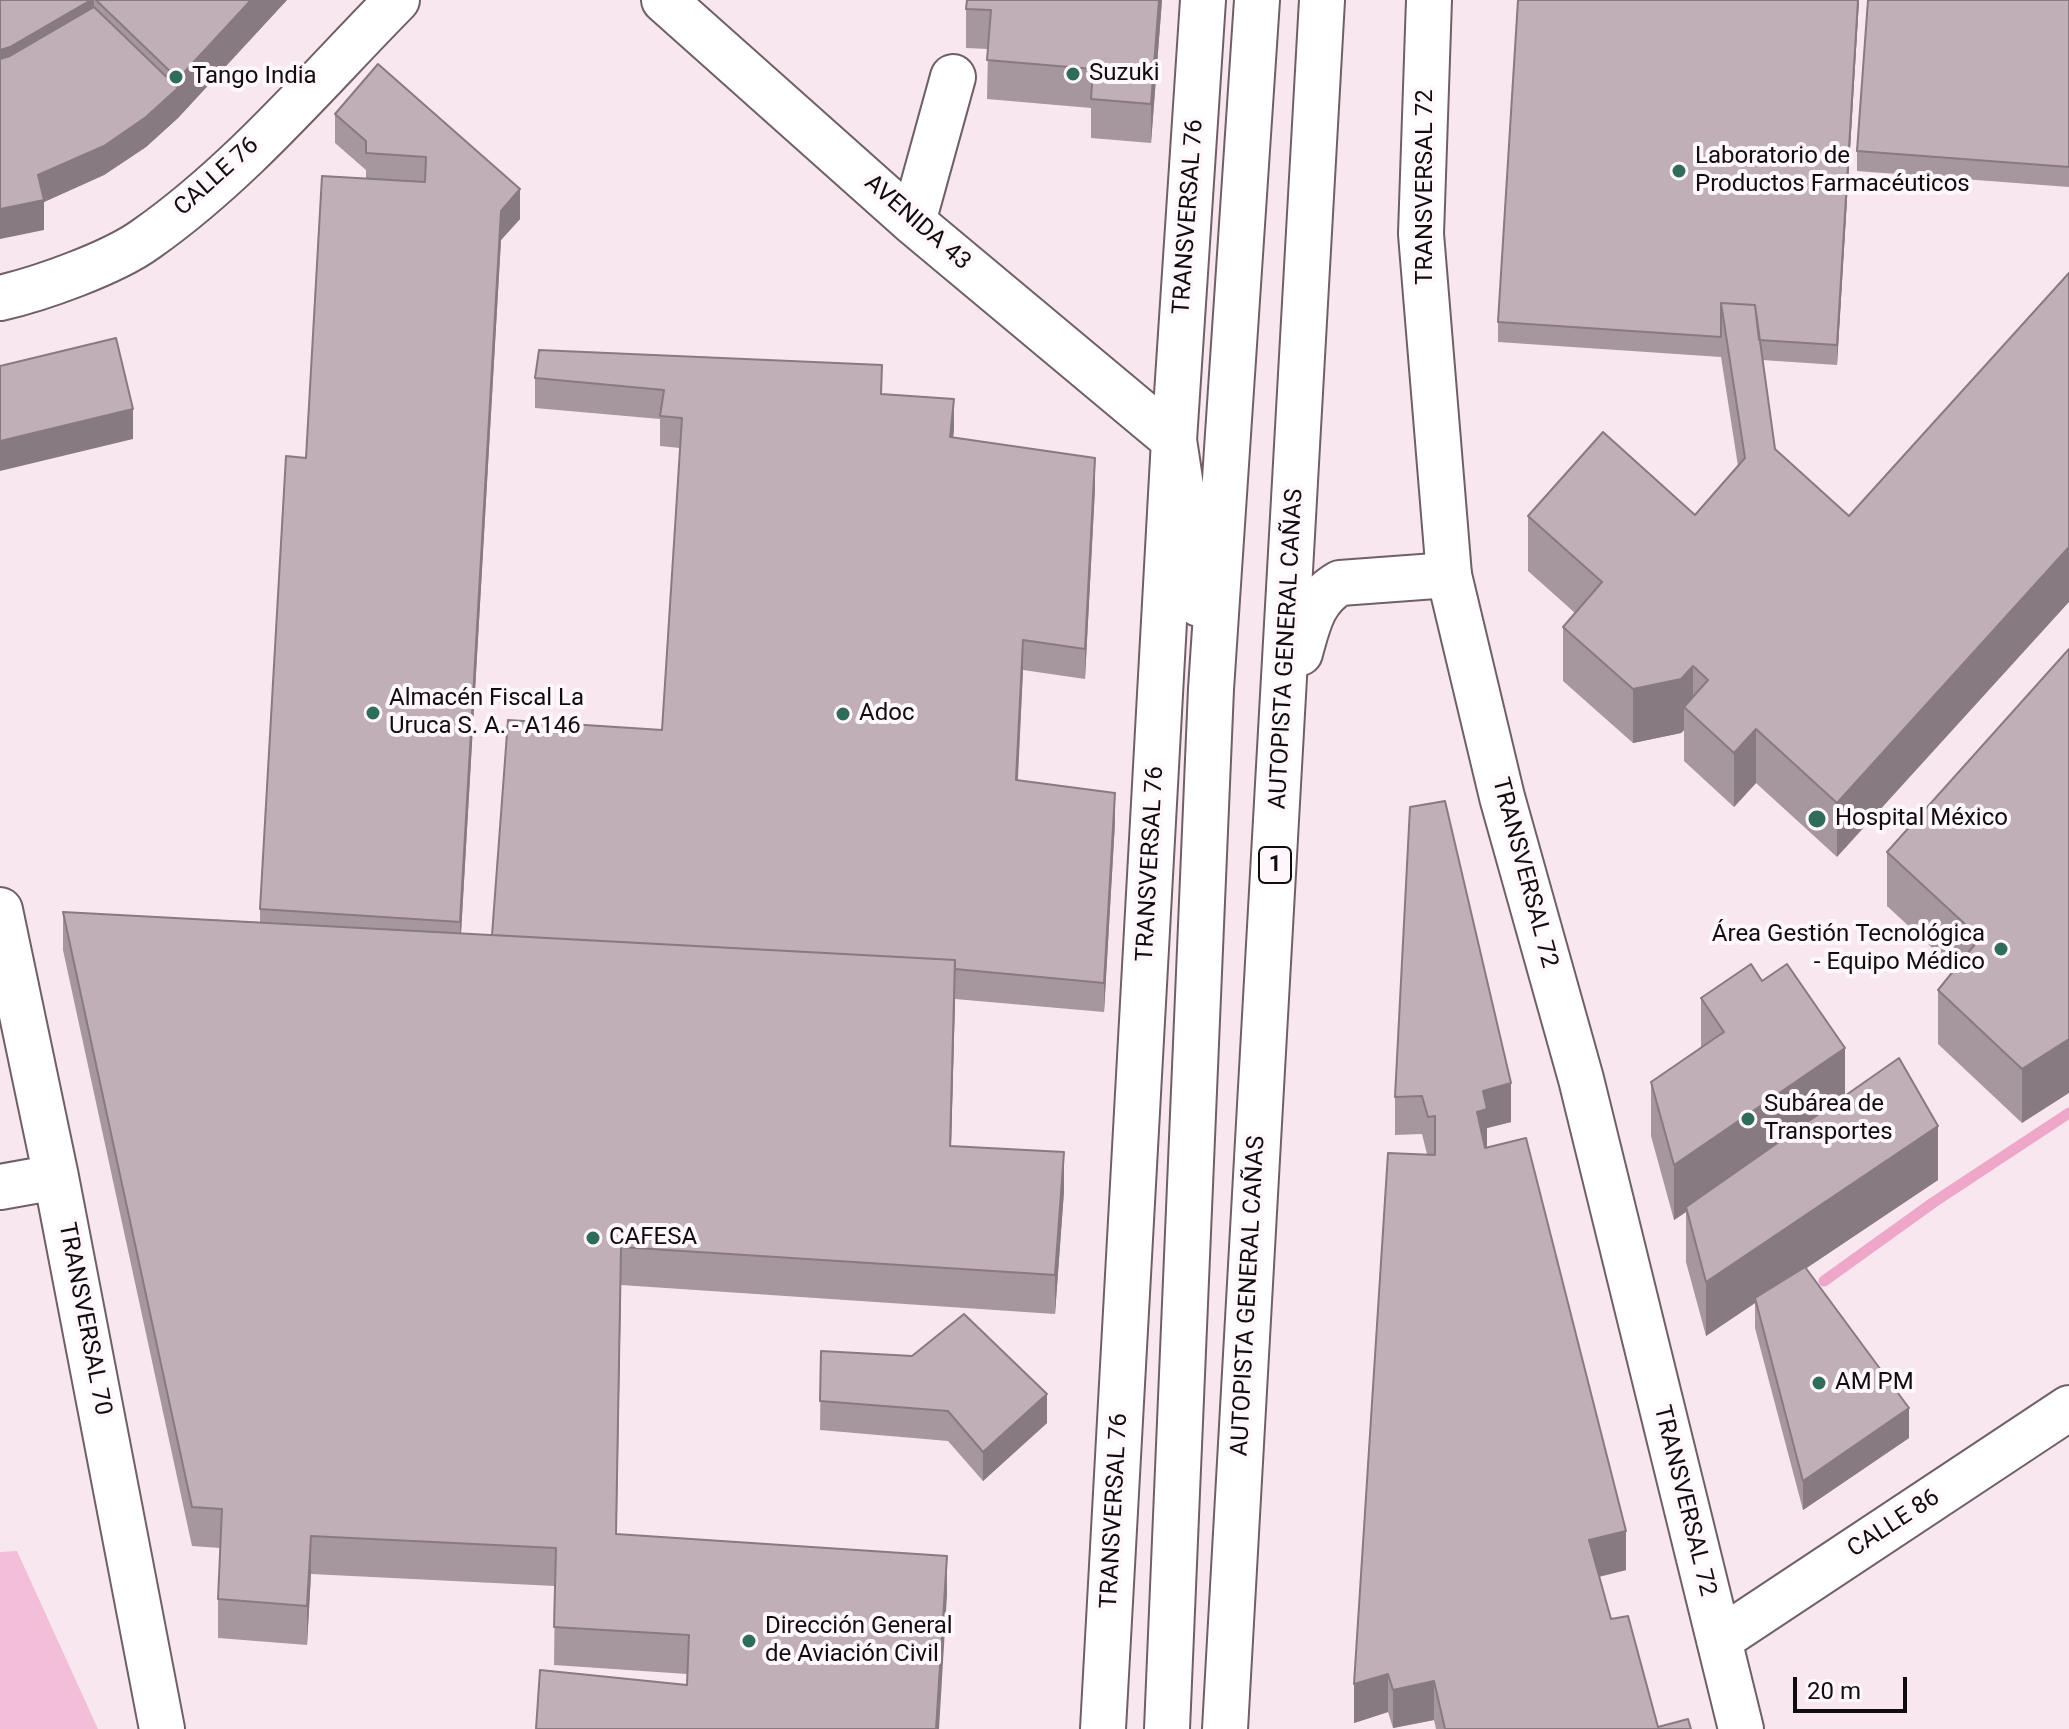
<!DOCTYPE html>
<meta charset="utf-8">
<style>
body{margin:0}
#map{position:relative;width:2069px;height:1729px;overflow:hidden;background:#f9e7ef;font-family:Roboto,sans-serif}
canvas{display:block}
.scale{position:absolute;left:1793px;top:1677px;width:114px;height:36px;box-sizing:border-box;border:4px solid #120c0e;border-top:0;padding-left:10px;font-size:24px;line-height:28px;white-space:nowrap;color:#120c0e;-webkit-text-stroke:6px #fff7fb;paint-order:stroke}
</style>
<div id="map">
<canvas width="2069" height="1729"></canvas>
<div class="scale">20 m</div>
</div>
<script>
const ctx = document.querySelector('canvas').getContext('2d');
ctx.lineJoin = 'round';
function fillPath(path, color) {
  ctx.fillStyle = color;
  ctx.fill(path, 'evenodd');
}
function stroke(path, color, width, dash) {
  ctx.strokeStyle = color;
  ctx.lineWidth = width;
  ctx.lineCap = dash ? 'butt' : 'round';
  ctx.setLineDash(dash || []);
  ctx.stroke(path);
}
function write(font, color, halo, rows, align = 'center') {
  ctx.font = font + ' Roboto,sans-serif';
  ctx.lineWidth = 8;
  ctx.setLineDash([]);
  ctx.textBaseline = 'middle';
  ctx.strokeStyle = halo;
  ctx.fillStyle = color;
  for (const [text, x, y, turn = 0] of rows) {
    ctx.save();
    ctx.translate(x, y);
    ctx.rotate((+turn || 0) * Math.PI / 180);
    ctx.textAlign = isNaN(turn) ? turn : align;
    if (halo) ctx.strokeText(text, 0, 0);
    ctx.fillText(text, 0, 0);
    ctx.restore();
  }
}
fillPath(new Path2D(`
 M17 1551 98 1729H0V1552Z`), '#f3bed7');
stroke(new Path2D(`
 M1824 1281 1934 1202 2069 1113`), '#eea6c9', 11);
const minor = new Path2D(`
 M664 0 913 222 1174 440 1103 1729
 M1429 0 1421 234 1449 575 1502 797 1581 1079 1741 1729
 M913 222 953 77
 M0 298C40 289 113 263 146 239 240 173 317 81 397 0
 M0 910 56 1177 162 1729
 M0 1187 56 1177
 M1719 1640 2069 1408`);
const major = new Path2D(`
 M1174 440 1203 0`);
const highway = new Path2D(`
 M1174 440 1199 604
 M1300 653C1308 624 1313 598 1340 583L1449 575
 M1167 1729 1211 689 1257 0
 M1225 1729 1322 0`);
stroke(minor, '#6f5f66', 48);
stroke(major, '#6f5f66', 48);
stroke(highway, '#6f5f66', 48);
stroke(minor, '#fff', 44);
stroke(major, '#fff', 44);
stroke(highway, '#fff', 44);
fillPath(new Path2D(`
 M0 0H287L178 118 146 147 104 175 44 202V230Z
 M1162 0 1151 143 1091 138V108L987 99 988 49 966 48V9Z
 M1859 0 1837 365 1762 360 1775 449 1849 516 1837 857 1756 783 1734 807 1684 761V730L1681 733 1633 743 1563 681V627L1575 613 1528 571V516L1695 515 1738 466 1721 357 1498 342V322Z
 M2069 0V187L1857 171V151Z
 M378 64 520 219 501 240 461 933 492 935 662 730 680 448 660 446V419L535 408V378L882 394 954 429 953 438 1095 488 1085 679 1023 670 1018 780 1115 822 1104 1012 955 999 951 1146 1064 1191 1055 1314 621 1285 616 1534 947 1595 687 1685V1674L554 1665 555 1586 311 1574 307 1645 218 1638V1599L220 1548 192 1546 63 950V912L260 922V909L366 178V170L335 143V114Z
 M2069 649 2022 1123 1938 1044V990L1955 969 1887 906V852Z
 M1445 801 1511 1122 1487 1128V1147L1626 1570 1599 1577 1611 1619 1658 1727 1691 1729H1436L1434 1720 1393 1728 1388 1712 1354 1723 1427 1154 1422 1134 1395 1135V1097Z
 M1701 998 1845 1096 1938 1180 1806 1268 1909 1438 1803 1510 1755 1328V1303L1706 1336 1686 1262V1212L1674 1220 1651 1136V1082L1701 1048Z
 M821 1351 1047 1423 983 1481 948 1441 820 1430Z`), '#a6969d');
fillPath(new Path2D(`
 M91 0H94V37L0 89V50Z
 M251 0H287L178 118 146 147 104 175 44 202V230L0 239V209L38 175 178 88V79Z
 M1159 0H1162L1151 143V104Z
 M1858 0H1859L1837 365V345Z
 M520 189V219L501 240 460 951V922L501 211Z
 M954 399V429L950 467V437Z
 M133 409V439L0 471V441Z
 M1095 458V488L1085 679V649Z
 M2069 547V602L1837 857V803Z
 M1023 640V670L1016 809V780Z
 M1693 666V715L1684 707V730L1681 733 1633 743V689Z
 M1756 729V783L1734 807V753Z
 M1115 793V822L1104 1012V983Z
 M955 960V999L950 1185V1146Z
 M2069 1039V1093L2022 1123V1069Z
 M1845 1048V1103L1686 1207V1212L1674 1220V1165Z
 M1511 1083V1122L1487 1128V1148L1477 1151V1112L1483 1091Z
 M1938 1126V1180L1756 1302 1755 1298V1303L1706 1336V1282Z
 M1064 1152V1191L1055 1314V1275Z
 M621 1247V1285L616 1572V1534Z
 M1047 1394V1423L983 1481V1452Z
 M1909 1408V1438L1803 1510V1481Z
 M1626 1531V1570L1589 1579V1540Z
 M311 1536V1574L307 1645V1606Z
 M947 1556V1595L939 1729H936Z
 M1388 1674V1712L1354 1723V1684Z
 M1434 1681V1720L1393 1728V1690Z`), '#877a80');
const building = new Path2D(`
 M0 0H91L10 47 0 50Z
 M96 0H251L178 79Z
 M967 0H1159L1151 104 1091 99 1093 69 987 60 991 10 966 9Z
 M1518 0H1858L1837 345 1759 340 1755 305 1721 303V337L1498 322Z
 M1868 0H2069V167L1857 151Z
 M94 7 178 88 146 117 104 146 38 175 44 200 0 209V59L10 56Z
 M378 64 520 189 501 211 460 922 260 909 286 456 306 458 322 176 425 182 426 157 366 153V141L335 114Z
 M2069 273V547L1837 803 1756 729 1734 753 1684 707 1708 680 1693 666 1681 679 1633 689 1563 627 1602 582 1528 516 1603 432 1695 515 1745 458 1721 303 1755 305 1775 449 1849 516Z
 M116 338 133 409 0 441V366Z
 M539 350 882 365 881 394 954 399 950 437 1095 458 1085 649 1023 640 1016 780 1115 793 1104 983 955 969V960L492 935 508 720 662 730 682 418 660 416 664 390 535 378Z
 M2069 649V1039L2022 1069 1938 990 1980 938 1887 852Z
 M1445 801 1511 1083 1483 1091 1487 1109 1477 1112 1485 1148 1526 1138 1626 1531 1589 1540 1611 1619 1628 1616 1658 1727 1688 1719 1691 1729H1445L1434 1681 1393 1690 1388 1674 1354 1684 1388 1153 1435 1155V1116L1428 1117 1422 1096 1395 1097 1410 807Z
 M63 912 955 960 950 1146 1064 1152 1055 1275 621 1247 616 1534 947 1556 936 1729H536L540 1670 687 1685 689 1635 554 1627 556 1548 311 1536 307 1606 218 1599 222 1509 192 1507Z
 M1751 964 1762 981 1787 964 1845 1048 1674 1165 1651 1082 1724 1032 1701 998Z
 M1899 1058 1938 1126 1706 1282 1686 1207Z
 M1805 1267 1909 1408 1803 1481 1755 1298Z
 M964 1314 1047 1394 983 1452 948 1411 820 1401 821 1351 912 1356Z`);
fillPath(building, '#c1afb7');
stroke(building, '#877a80', 2);
for (const [x, y, r, color] of [
 [1073,74,8,"#306d58"],
 [176,77,8,"#306d58"],
 [1679,171,8,"#306d58"],
 [373,713,8,"#306d58"],
 [843,714,8,"#306d58"],
 [1817,819,10,"#306d58"],
 [2001,949,8,"#306d58"],
 [1748,1119,8,"#306d58"],
 [593,1238,8,"#306d58"],
 [1819,1383,8,"#306d58"],
 [749,1641,8,"#306d58"]
]) {
  const dot = new Path2D();
  dot.arc(x, y, r, 0, 2 * Math.PI);
  ctx.fillStyle = color;
  ctx.fill(dot);
  stroke(dot, '#fff7fb', 3);
}
for (const [x, y, w] of [
 [1275,865,32]
]) {
  const box = new Path2D();
  box.roundRect(x - w / 2, y - 18, w, 36, 6);
  ctx.fillStyle = '#fff7fb';
  ctx.fill(box);
  stroke(box, '#120c0e', 2);
}
write('bold 22px', '#120c0e', null, [
 ["1",1275,865]
]);
write('24px', '#120c0e', '#fff7fb', [
 ["Suzuki",1089,74],
 ["Tango India",192,77],
 ["Laboratorio de",1695,157],
 ["Productos Farmacéuticos",1695,185],
 ["Almacén Fiscal La",389,699],
 ["Uruca S. A. - A146",389,727],
 ["Adoc",859,714],
 ["Hospital México",1835,819],
 ["Área Gestión Tecnológica",1985,935,"right"],
 ["- Equipo Médico",1985,963,"right"],
 ["Subárea de",1764,1105],
 ["Transportes",1764,1133],
 ["CAFESA",609,1238],
 ["AM PM",1835,1383],
 ["Dirección General",765,1627],
 ["de Aviación Civil",765,1655]
], 'left');
write('24px', '#120c0e', '#fff7fb', [
 ["CALLE 76",217,177,-42],
 ["TRANSVERSAL 72",1426,187,-90],
 ["TRANSVERSAL 76",1189,217,-86],
 ["AVENIDA 43",917,223,41],
 ["AUTOPISTA GENERAL CAÑAS",1287,649,-87],
 ["TRANSVERSAL 76",1151,864,-87],
 ["TRANSVERSAL 72",1524,873,75],
 ["AUTOPISTA GENERAL CAÑAS",1249,1296,-87],
 ["TRANSVERSAL 70",84,1319,79],
 ["TRANSVERSAL 72",1684,1501,76],
 ["TRANSVERSAL 76",1115,1511,-87],
 ["CALLE 86",1894,1524,-33]
]);
</script>
